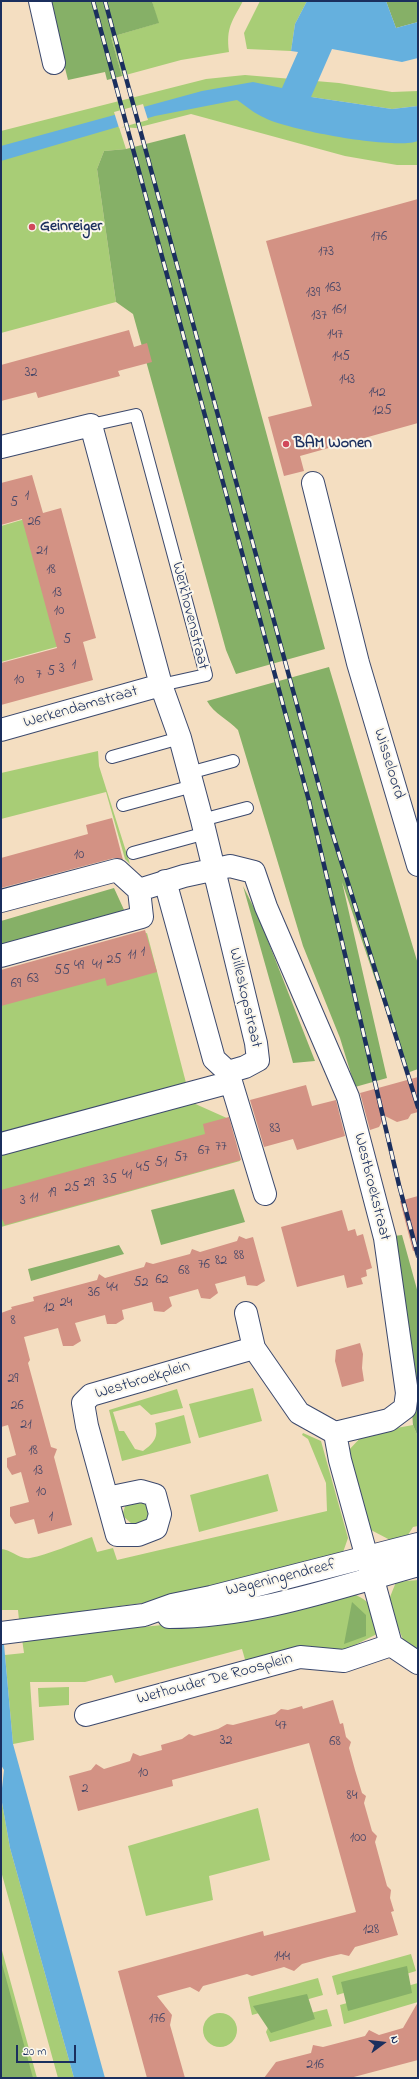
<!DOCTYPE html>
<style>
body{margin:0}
#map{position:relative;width:419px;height:2079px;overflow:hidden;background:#f4dec1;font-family:"Indie Flower",sans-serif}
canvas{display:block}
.frame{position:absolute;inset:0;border:2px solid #1b2f5e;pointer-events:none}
.north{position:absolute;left:363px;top:2023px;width:40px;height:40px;-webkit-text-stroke:3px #fbf7ec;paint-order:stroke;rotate:75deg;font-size:11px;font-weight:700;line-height:16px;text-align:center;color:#1b2f5e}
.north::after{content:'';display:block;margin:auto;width:14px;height:18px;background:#1b2f5e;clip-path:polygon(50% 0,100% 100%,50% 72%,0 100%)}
.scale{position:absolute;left:16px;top:2045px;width:60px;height:18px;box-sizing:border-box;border:2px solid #1b2f5e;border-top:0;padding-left:5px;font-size:12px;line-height:14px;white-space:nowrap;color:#1b2f5e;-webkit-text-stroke:3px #fbf7ec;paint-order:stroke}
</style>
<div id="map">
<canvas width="419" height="2079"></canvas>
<div class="frame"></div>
<div class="north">N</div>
<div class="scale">20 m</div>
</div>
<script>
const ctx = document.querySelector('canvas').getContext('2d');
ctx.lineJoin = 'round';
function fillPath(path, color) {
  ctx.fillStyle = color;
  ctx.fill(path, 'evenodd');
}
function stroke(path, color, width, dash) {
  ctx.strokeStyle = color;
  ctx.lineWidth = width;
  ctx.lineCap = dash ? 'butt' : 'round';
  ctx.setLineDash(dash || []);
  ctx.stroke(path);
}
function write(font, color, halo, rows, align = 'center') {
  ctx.font = font + ' "Indie Flower",sans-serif';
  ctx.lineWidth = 4;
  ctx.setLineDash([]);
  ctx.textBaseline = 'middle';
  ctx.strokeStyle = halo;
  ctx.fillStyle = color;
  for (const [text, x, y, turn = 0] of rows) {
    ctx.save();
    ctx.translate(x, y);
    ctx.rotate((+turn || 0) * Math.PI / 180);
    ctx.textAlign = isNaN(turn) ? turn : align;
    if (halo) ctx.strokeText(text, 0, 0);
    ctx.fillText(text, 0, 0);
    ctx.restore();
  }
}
fillPath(new Path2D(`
 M152 1H243C232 22 226 27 229 52L181 60 122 76 111 37 158 23Z
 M260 1H307L295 24 291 51 247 49 244 33Z
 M245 75 339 83 392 92 418 91V106L392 109 311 97 418 135V165H397L345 156 191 114 136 128 119 127 126 149 104 151 97 169 116 302 1 333V131L206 79Z
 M25 519 60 646 1 662V526Z
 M98 751 99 766 130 864 125 859 106 792 1 819V773Z
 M147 933 191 1102 229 1119 240 1161 1 1227V973Z
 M253 1388 262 1421 199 1438 189 1404Z
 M177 1389 183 1408 151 1415 140 1405 113 1412 119 1431H124L135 1449 143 1451C154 1443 159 1437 155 1423L184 1415 191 1443 122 1461 109 1410Z
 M413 1425 418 1437V1526L413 1527 406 1538 392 1541 371 1530 356 1494 347 1452 364 1434Z
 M303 1433 321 1441 348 1538 341 1558 179 1598 19 1620 18 1610H1V1549C11 1549 19 1560 30 1558 48 1555 74 1543 92 1537L97 1552 113 1548 117 1560 327 1511 326 1483 308 1439 302 1435Z
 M268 1474 278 1511 199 1532 190 1495Z
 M144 1498 152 1512 144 1525 132 1524 124 1517 123 1513 126 1503Z
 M418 1580V1653L407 1647 402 1637 388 1602 396 1582Z
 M349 1592C374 1602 375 1609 377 1634L345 1650 326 1648 246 1663 242 1649 115 1683 112 1675 85 1682H30L34 1740 13 1744 5 1655 24 1653 22 1639 233 1618Z
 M69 1687V1705L39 1707 38 1688Z
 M1 1797 10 1848 74 2078H58L1 1871Z
 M258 1808 270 1860 209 1876 213 1900 146 1916 128 1846Z
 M1 1947 37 2078H1Z
 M411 1954 416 1971 337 1995 332 1976Z
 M318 1978 323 1995 252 2015 248 1997Z
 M418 1983V2002L344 2024 340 2005Z
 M327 2009 332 2026 270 2042 266 2032 270 2023Z
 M203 2030a17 17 0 1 1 34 0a17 17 0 1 1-34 0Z`), '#a8cd76');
fillPath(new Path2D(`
 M48 1H152L159 23 111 37 122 76 107 80 105 72 68 80Z
 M386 1H418V22L396 28Z
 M185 134 325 649 236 674 226 650 133 314 116 302 97 169 104 151 126 149Z
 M329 667 418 964V1069L407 1073 342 882 387 1078 355 1087 340 1038 303 946 238 730C228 719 214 714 207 701Z
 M243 886 259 918 315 1061 293 1063Z
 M114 888 125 912 1 945V921Z
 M234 1189 245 1222 161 1245 151 1210Z
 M402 1235 418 1293V1437L413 1425 404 1305 394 1236Z
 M119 1245 124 1254 31 1281 28 1269Z
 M352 1602 366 1615V1636L344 1644Z
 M1 1960 33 2078H1Z
 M407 1966 412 1993 348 2011 341 1982Z
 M307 1994 315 2019 271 2033 253 2006Z`), '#86b067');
fillPath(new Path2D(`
 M307 1H386L396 28 418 22V58L402 62 332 49 311 97 392 109 418 106V141C395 150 288 130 265 118 255 114 246 106 237 100L155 116 1 161V146L202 91 253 82 282 88 298 52 291 51 295 24Z
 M1 1611 13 1744 105 2078H74L10 1848 1 1797 4 1770 1 1765Z`), '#65b0de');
fillPath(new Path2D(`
 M143 104 148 120 119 128 114 112Z`), '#f4dec1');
fillPath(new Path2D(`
 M418 199V423L300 456 304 471 284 476 268 417 312 406 266 241Z
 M129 330 134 347 147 343 152 362 118 371 120 376 38 398 36 392 1 401V365Z
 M32 475 43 513 61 508 96 638 83 642 93 680 1 705V663L57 648 22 519 1 525V483Z
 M112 818 123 860 114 858 1 888V858L88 834 86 825Z
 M145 930 157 972 107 986 105 978 1 1006V970Z
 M418 1077V1112L411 1114 408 1119 397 1122 385 1116 379 1127 370 1130 360 1093Z
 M306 1085 312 1106 336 1100 345 1136 297 1150 293 1139 264 1147 250 1100Z
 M229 1117 241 1160 5 1225 1 1217V1190L205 1134 203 1124Z
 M418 1196V1250L413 1251 400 1201Z
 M342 1210 348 1231 355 1229 357 1236 363 1234 372 1268 366 1270 367 1276 361 1278 363 1284 347 1288 344 1275 297 1287 281 1227Z
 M239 1236 246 1239 253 1237 265 1281 257 1286 247 1285 245 1276 215 1284 218 1293 210 1299 201 1298 198 1289 169 1297 172 1306 164 1312 154 1311 152 1302 122 1310 124 1319 116 1324H107L105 1315 75 1323 81 1341 73 1346H63L58 1328 24 1337 30 1360 28 1363 51 1447 57 1449 54 1457 72 1525 38 1534 34 1519 15 1524 10 1516V1507L29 1502 21 1472 12 1475 7 1467V1458L16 1455 8 1425 1 1427V1313L12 1309 11 1307 34 1301 33 1297 97 1280 99 1274 105 1278 144 1267 146 1262 153 1264 190 1254 192 1249 200 1252 237 1241Z
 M360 1343 363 1354 362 1368 364 1381 342 1387 335 1361 336 1350Z
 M333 1700 340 1724 343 1723 346 1737 351 1742 349 1748 355 1770 362 1793 366 1796 364 1803 372 1831 377 1836 375 1842 387 1886 391 1890 390 1898 394 1911 391 1912 398 1935 355 1947 349 1956 341 1954 328 1957 302 1964 294 1971 284 1967 252 1976 247 1974 203 1986 199 1992 190 1987 157 1996 172 2015 170 2025 185 2078H147L118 1971 263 1931 264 1936 356 1912 309 1743 172 1780 173 1786 78 1811 69 1776 91 1770 96 1764 104 1769 130 1761 133 1753 140 1756 162 1750 161 1745 182 1739 189 1734 194 1736 208 1732 218 1729 227 1724 233 1725 275 1714 281 1709 288 1710 302 1706 303 1709Z
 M418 2002V2060L350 2078H264L276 2062 311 2053 313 2045 323 2047 365 2036 369 2030 379 2035 403 2028Z`), '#d39284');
const lane = new Path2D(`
 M91 425 136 415 206 675 161 685
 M112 757 180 738
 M189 773 233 761
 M123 805 193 786
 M202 820 247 808
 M133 853 206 833`);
const street = new Path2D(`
 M40 1 54 63
 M1 447 91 425 161 685 180 738 202 820 256 1043 258 1060 245 1067 228 1072 214 1059 165 881
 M313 483 358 663 418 865
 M1 730 161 685
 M139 890 184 876 230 866 254 872 266 907 348 1097 385 1238 407 1393 405 1408 389 1420 335 1433
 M1 901 117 870 139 890 142 917 1 956
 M228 1072 265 1194
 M1 1144 231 1082
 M246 1313 254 1348 299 1413 335 1433 340 1460 391 1645 418 1663
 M107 1498 141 1491 155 1495 160 1514 156 1528 138 1535H117L87 1426 83 1403 91 1395 254 1348
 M86 1715 300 1657 344 1661 391 1645`);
const secondary = new Path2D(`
 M169 1617C254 1617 336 1588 418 1565
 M1 1633 144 1615 172 1605 211 1597 418 1544`);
stroke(lane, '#3c496d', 14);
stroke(street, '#3c496d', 24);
stroke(secondary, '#3c496d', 24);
stroke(lane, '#fff', 12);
stroke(street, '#fff', 22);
stroke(secondary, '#fff', 22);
const rail = new Path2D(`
 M93 1 309 801 399 1185 418 1256
 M105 1 328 819 418 1107`);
stroke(rail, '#1b2f5e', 4.5);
stroke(rail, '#fbf7ec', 3, [9]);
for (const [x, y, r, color] of [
 [32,227,4,"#d1495b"],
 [286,444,4,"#d1495b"]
]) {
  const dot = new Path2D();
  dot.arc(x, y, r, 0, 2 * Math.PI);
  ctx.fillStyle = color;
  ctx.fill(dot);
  stroke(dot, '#fbf7ec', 1.5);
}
write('14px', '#494868', null, [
 ["176",379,238],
 ["173",326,253],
 ["163",333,289],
 ["139",313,294],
 ["161",339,311],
 ["137",319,317],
 ["147",335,336],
 ["145",341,358],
 ["32",31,374],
 ["143",347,381],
 ["142",377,394],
 ["125",382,412],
 ["1",27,497],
 ["5",14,504],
 ["26",34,523],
 ["21",42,552],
 ["18",51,571],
 ["13",57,594],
 ["10",59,612],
 ["5",67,641],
 ["1",74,666],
 ["3",62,670],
 ["5",51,673],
 ["7",39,676],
 ["10",19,681],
 ["10",79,856],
 ["1",143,953],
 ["11",132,956],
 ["25",114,961],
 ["41",97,966],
 ["49",79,967],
 ["55",62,972],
 ["63",33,980],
 ["69",16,985],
 ["83",275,1130],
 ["77",221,1148],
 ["67",204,1152],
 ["57",181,1159],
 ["51",161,1164],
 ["45",143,1169],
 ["41",127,1176],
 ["35",110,1181],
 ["29",89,1184],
 ["25",72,1189],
 ["19",52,1194],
 ["11",34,1199],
 ["3",23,1202],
 ["88",239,1257],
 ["82",221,1262],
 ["76",204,1266],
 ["68",184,1272],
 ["62",162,1281],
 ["52",141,1284],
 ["44",112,1289],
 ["36",94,1294],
 ["24",66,1304],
 ["12",49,1309],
 ["8",13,1322],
 ["29",13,1380],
 ["26",17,1407],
 ["21",26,1426],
 ["18",33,1452],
 ["13",38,1472],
 ["10",41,1493],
 ["1",51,1518],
 ["47",281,1727],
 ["32",226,1742],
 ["68",335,1743],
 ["10",143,1774],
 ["2",85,1790],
 ["84",352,1797],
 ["100",358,1839],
 ["128",371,1931],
 ["144",282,1958],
 ["176",157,2020],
 ["216",315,2066]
]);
write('bold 16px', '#1b2f5e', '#fbf7ec', [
 ["Geinreiger",40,227],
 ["BAM Wonen",294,444]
], 'left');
write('16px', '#1b2f5e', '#fbf7ec', [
 ["Werkhovenstraat",189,616,76],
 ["Werkendamstraat",81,708,-16],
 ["Wisseloord",388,764,73],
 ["Willeskopstraat",244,998,77],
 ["Westbroekstraat",371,1187,76],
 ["Westbroekplein",143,1381,-17],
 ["Wageningendreef",281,1579,-14],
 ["Wethouder De Roosplein",215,1680,-15]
]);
</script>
